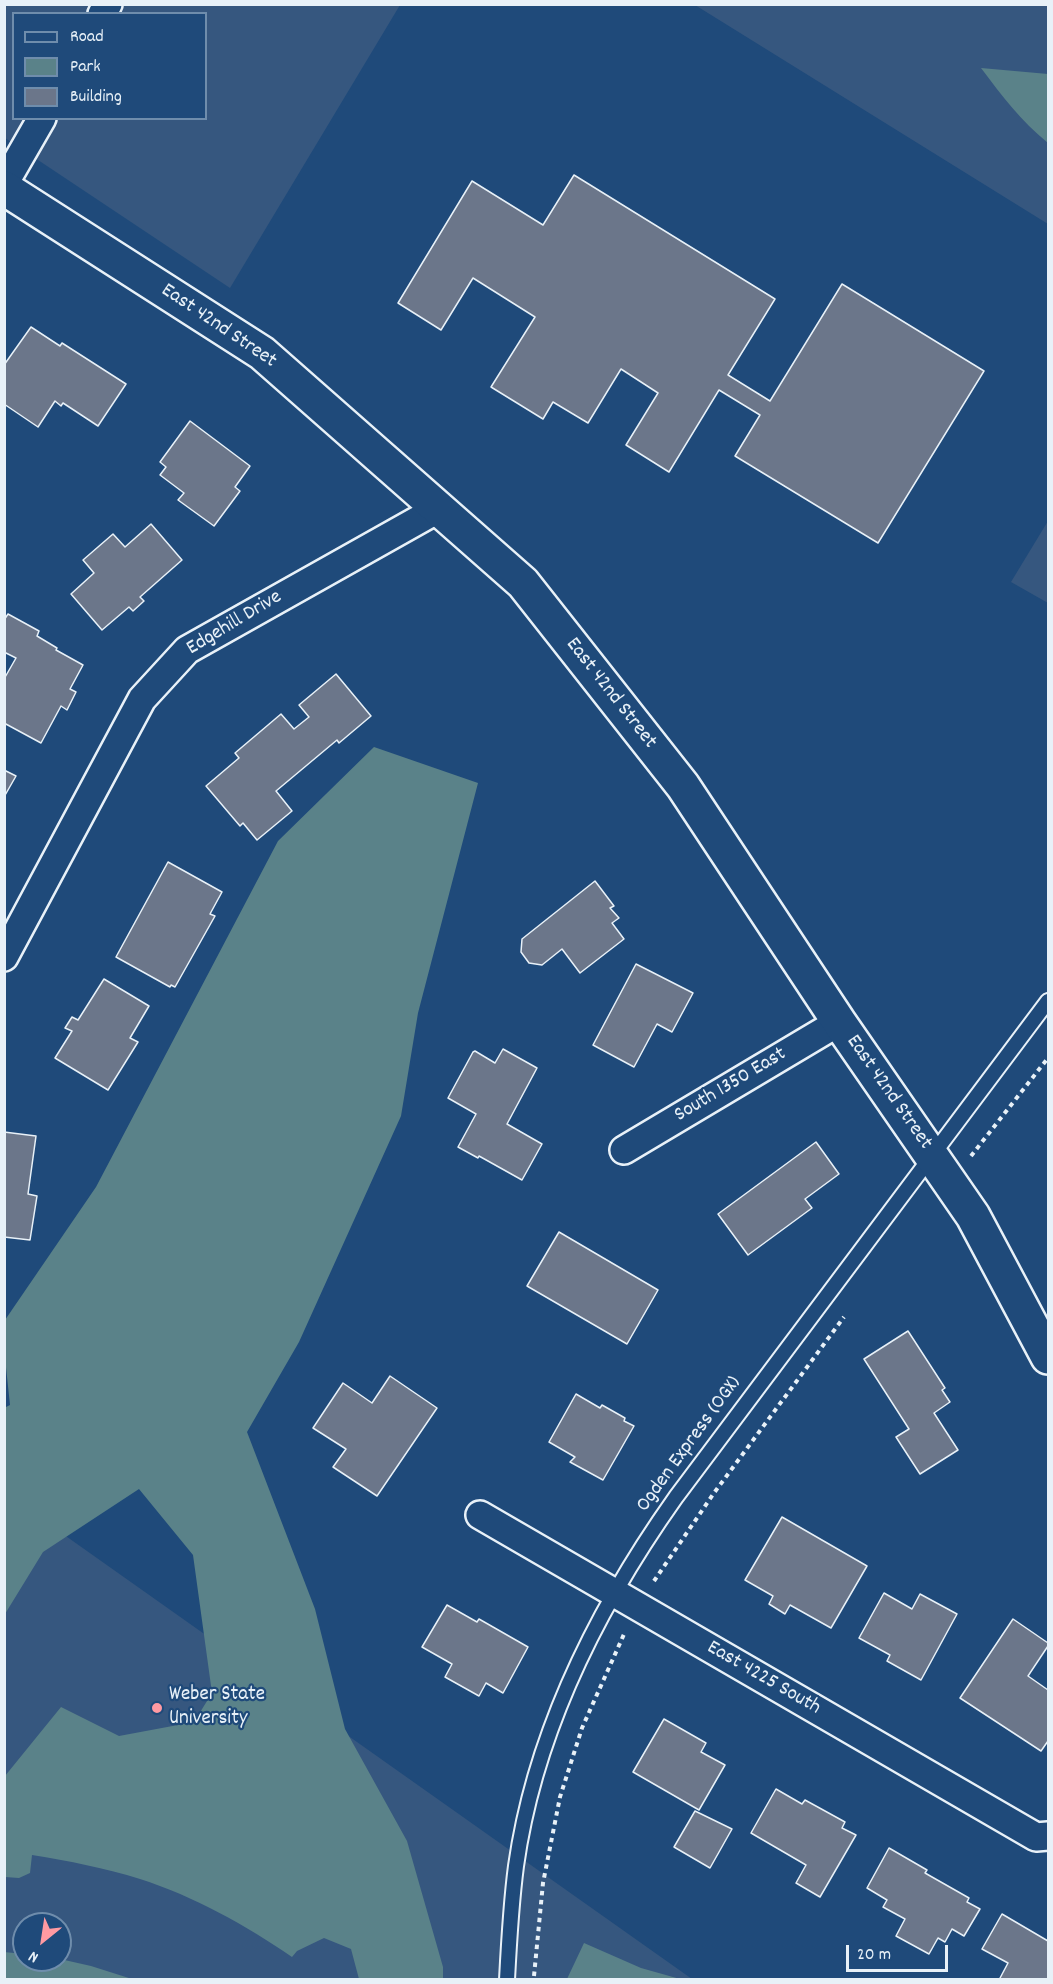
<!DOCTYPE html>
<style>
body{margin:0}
#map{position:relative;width:1053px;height:1984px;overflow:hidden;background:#1f4a7a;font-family:Dekko,sans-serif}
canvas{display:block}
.frame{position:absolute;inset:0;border:6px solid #e8f1f8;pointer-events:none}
.legend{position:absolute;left:12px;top:12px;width:195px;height:108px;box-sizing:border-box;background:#1f4a7a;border:2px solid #6f8dac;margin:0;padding:8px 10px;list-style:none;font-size:18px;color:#e8f1f8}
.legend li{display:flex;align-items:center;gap:12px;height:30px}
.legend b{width:30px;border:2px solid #6f8dac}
.north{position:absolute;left:12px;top:1912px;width:60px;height:60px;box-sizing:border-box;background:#1f4a7a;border:2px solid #6f8dac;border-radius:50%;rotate:210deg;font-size:16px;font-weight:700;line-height:24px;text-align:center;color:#e8f1f8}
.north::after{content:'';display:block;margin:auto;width:21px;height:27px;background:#ff9aa2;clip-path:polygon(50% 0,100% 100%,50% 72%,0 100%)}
.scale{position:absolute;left:846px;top:1945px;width:102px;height:27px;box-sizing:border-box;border:3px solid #e8f1f8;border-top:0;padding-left:8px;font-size:18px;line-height:21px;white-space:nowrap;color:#e8f1f8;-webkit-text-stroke:4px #1f4a7a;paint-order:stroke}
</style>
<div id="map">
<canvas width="1053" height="1984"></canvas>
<div class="frame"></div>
<ul class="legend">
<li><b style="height:8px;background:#1f4a7a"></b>Road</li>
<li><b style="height:16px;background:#5a8289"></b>Park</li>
<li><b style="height:16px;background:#6b768a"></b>Building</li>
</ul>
<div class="north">N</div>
<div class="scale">20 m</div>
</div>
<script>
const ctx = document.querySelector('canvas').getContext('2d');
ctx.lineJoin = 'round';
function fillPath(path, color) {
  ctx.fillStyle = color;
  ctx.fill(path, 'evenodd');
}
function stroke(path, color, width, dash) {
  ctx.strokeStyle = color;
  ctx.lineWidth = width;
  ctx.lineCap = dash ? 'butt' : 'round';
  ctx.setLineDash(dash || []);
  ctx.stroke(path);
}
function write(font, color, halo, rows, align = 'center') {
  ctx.font = font + ' Dekko,sans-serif';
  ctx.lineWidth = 4.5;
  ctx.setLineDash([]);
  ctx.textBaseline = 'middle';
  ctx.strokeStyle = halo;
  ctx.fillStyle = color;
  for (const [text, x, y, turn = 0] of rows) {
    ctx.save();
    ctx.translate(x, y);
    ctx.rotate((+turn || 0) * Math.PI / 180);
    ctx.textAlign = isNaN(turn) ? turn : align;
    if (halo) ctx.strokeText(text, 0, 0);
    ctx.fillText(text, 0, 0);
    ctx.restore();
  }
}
fillPath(new Path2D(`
 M4 5H400L230 288 5 138ZM14 14H206V118H14Z
 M695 5H1048V224Z
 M1048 521V603L1011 582Z
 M5 1493 692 1979H5ZM24 1924H60V1960H24Z`), '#36577f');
fillPath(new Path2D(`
 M981 68 1048 74V143C1021 121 1002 96 981 68Z
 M374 747 478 783 418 1013 401 1116 299 1342 247 1432 315 1609 345 1729 407 1841 443 1967V1979H359L351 1949 324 1938 297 1951 292 1957C246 1925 193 1896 140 1879 105 1868 69 1861 32 1855L30 1873 19 1878 5 1877V1776L61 1707 119 1736 194 1722 212 1693 193 1555 139 1489 43 1552 5 1614 4 1408 10 1405 5 1358V1320L96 1187 278 841Z
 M584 1943 641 1968 680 1979H567Z
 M4 1952 24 1954V1960L60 1959 91 1966 132 1979H5Z`), '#5a8289');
const building = new Path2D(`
 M574 175 775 299 728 375 770 401 842 284 984 371 878 543 735 456 760 415 719 390 669 472 626 445 658 393 621 369 588 423 553 402 543 419 491 387 535 317 473 278 441 330 398 303 472 181 543 225Z
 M31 327 60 346 62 343 126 384 98 426 63 403 61 406 55 401 38 427 4 404V365Z
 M190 421 250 466 235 487 240 491 214 526 178 500 184 493 160 475 166 467 160 462Z
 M151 524 182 560 140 597 144 601 133 611 129 607 102 630 71 594 94 573 83 560 113 534 125 547Z
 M8 614 39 631 37 636 57 648 56 650 83 665 70 689 76 692 67 710 61 706 41 743 4 723V679L16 658 4 652V620Z
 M336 674 371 716 339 743 337 740 276 791 292 811 257 840 243 823 240 826 206 786 239 758 235 753 281 714 294 729 309 717 299 705Z
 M4 770 16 776 4 797Z
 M168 862 222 892 210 914 215 916 175 987 171 985 170 987 116 957Z
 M595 881 614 906 610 908 619 918 612 923 624 939 580 973 562 949 542 965 529 963 521 952 522 939Z
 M636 964 693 993 672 1032 657 1024 634 1067 593 1045Z
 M104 979 149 1006 130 1038 138 1042 108 1090 55 1058 72 1031 65 1028 72 1017 78 1020Z
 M503 1049 537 1068 507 1124 542 1144 522 1180 479 1156 478 1158 458 1147 476 1114 448 1098 473 1052 475 1051 495 1063Z
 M4 1132 36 1136 28 1194 37 1196 30 1240 4 1237Z
 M816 1142 839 1174 805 1199 812 1208 748 1255 718 1214Z
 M559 1232 658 1290 627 1344 527 1286Z
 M908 1331 945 1388 942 1390 950 1402 934 1413 958 1450 920 1474 896 1437 909 1429 864 1359Z
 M390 1376 437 1408 377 1496 333 1467 346 1449 313 1428 343 1383 372 1403Z
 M576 1394 600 1408 602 1405 625 1418 624 1421 634 1426 603 1480 570 1462 575 1457 549 1442Z
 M782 1517 867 1566 831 1628 790 1605 785 1614 769 1604 773 1596 745 1580Z
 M884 1593 912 1609 920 1594 957 1614 921 1680 887 1661 890 1655 859 1638Z
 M447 1605 477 1622 479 1619 528 1647 503 1693 486 1683 479 1696 445 1677 452 1664 422 1647Z
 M1013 1619 1048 1643V1646L1028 1676 1048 1690V1741L1041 1751 960 1698Z
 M664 1719 706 1743 701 1752 725 1765 699 1810 633 1772Z
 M776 1789 802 1804 805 1800 845 1822 842 1828 856 1835 820 1897 796 1883 806 1865 751 1833Z
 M695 1811 732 1829 710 1868 674 1847Z
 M889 1848 927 1870 925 1873 969 1898 967 1902 980 1909 964 1936 952 1929 945 1942 938 1938 929 1954 896 1936 905 1919 883 1907 887 1900 867 1888Z
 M1002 1914 1048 1941V1980H999L1008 1963 982 1949Z`);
fillPath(building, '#6b768a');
stroke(building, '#e8f1f8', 1.5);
const lane = new Path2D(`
 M507 1980C509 1941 511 1904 516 1866 535 1731 598 1607 676 1497L1048 1001`);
const street = new Path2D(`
 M102 14 108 4
 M4 184 42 118
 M4 957 142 699 187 650 438 509
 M624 1150 839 1022
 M480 1515 1036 1837 1048 1836`);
const secondary = new Path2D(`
 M4 188 262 353 523 583 683 786 839 1022 973 1216 1048 1357`);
stroke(lane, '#e8f1f8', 18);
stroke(street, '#e8f1f8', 32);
stroke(secondary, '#e8f1f8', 38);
stroke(new Path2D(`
 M971 1156 1048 1058
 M654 1581 714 1493 844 1317
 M534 1976 543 1883 560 1797 582 1728 625 1632`), '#e8f1f8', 4, [4.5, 4.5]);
stroke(lane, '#1f4a7a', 14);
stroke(street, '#1f4a7a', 27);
stroke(secondary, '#1f4a7a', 33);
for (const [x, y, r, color] of [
 [157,1708,6,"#ff9aa2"]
]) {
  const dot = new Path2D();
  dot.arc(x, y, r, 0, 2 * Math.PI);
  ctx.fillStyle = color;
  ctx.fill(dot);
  stroke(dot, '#1f4a7a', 2);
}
write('21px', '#e8f1f8', '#1f4a7a', [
 ["East 42nd Street",218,327,34],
 ["Edgehill Drive",235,624,-31],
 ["East 42nd Street",610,694,52],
 ["South 1350 East",731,1086,-31],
 ["East 42nd Street",888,1093,55],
 ["Ogden Express (OGX)",690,1445,-54],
 ["East 4225 South",763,1679,30]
]);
write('21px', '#e8f1f8', '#1f4a7a', [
 ["Weber State",169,1696],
 ["University",169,1720]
], 'left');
</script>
